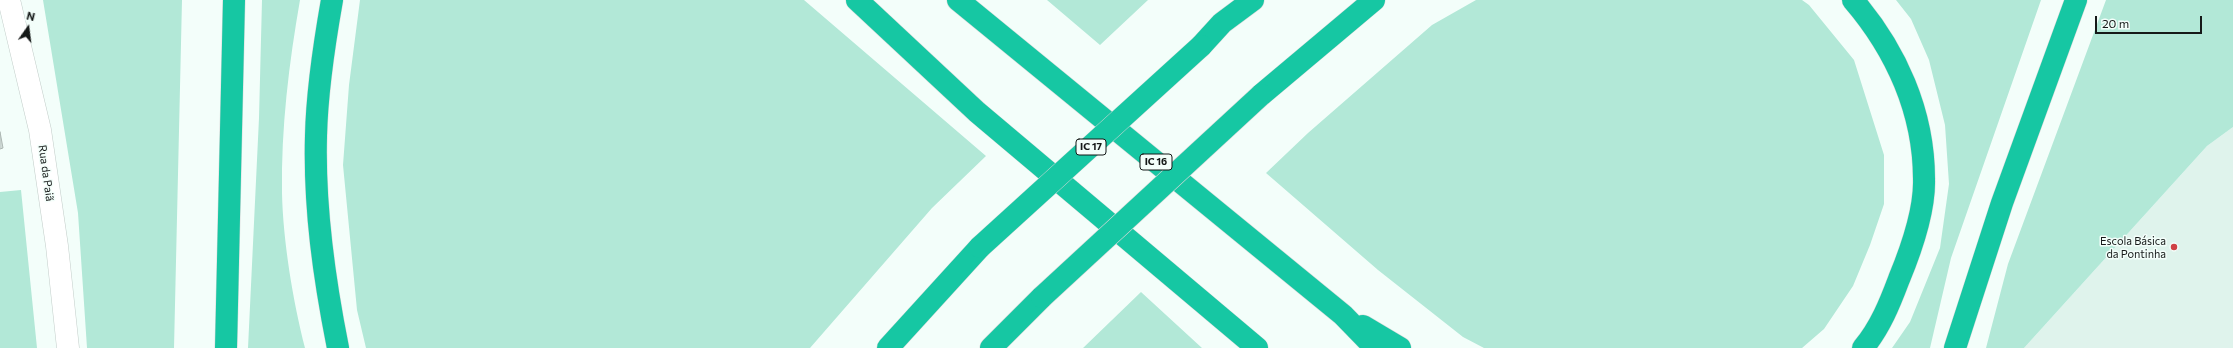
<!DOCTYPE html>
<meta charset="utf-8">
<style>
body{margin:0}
#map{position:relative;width:2233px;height:348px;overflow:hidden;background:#f3fefa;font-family:Commissioner,sans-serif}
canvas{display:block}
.north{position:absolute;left:8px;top:8px;width:40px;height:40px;-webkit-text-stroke:3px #f3fefa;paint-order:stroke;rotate:14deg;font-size:11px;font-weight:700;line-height:16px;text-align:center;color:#151918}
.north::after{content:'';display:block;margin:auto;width:14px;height:18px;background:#151918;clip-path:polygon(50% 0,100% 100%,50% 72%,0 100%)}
.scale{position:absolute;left:2095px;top:16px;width:107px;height:18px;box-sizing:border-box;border:2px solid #151918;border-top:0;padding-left:5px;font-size:12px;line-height:14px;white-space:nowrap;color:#151918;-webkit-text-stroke:3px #f3fefa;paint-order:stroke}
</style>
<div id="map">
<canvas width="2233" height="348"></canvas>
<div class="north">N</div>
<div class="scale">20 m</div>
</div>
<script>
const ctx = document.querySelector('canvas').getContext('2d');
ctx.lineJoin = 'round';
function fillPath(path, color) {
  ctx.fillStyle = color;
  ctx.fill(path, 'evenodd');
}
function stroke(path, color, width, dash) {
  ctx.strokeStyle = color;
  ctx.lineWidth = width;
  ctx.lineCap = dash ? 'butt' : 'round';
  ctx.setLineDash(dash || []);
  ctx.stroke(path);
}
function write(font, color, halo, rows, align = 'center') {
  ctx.font = font + ' Commissioner,sans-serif';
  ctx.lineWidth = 3;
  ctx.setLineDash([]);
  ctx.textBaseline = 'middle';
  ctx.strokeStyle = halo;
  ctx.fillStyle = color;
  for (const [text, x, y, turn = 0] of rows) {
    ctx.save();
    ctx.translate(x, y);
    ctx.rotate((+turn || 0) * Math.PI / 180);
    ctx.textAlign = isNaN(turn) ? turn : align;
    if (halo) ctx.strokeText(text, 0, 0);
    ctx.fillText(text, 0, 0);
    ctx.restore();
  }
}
fillPath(new Path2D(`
 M2233 127V348H2024L2207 146Z`), '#dff3ec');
fillPath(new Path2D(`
 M43 0H182L174 348H87L78 213Z
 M262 0H300C289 63 281 128 282 193 283 241 293 301 305 348H248L259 118Z
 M360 0H804L986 156 932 208 810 348H366L357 310 343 165 349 85Z
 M1047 0H1148L1100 45Z
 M1476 0H1802L1809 5 1854 60 1884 155V204L1870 245 1853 286 1824 329 1802 348H1484L1463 337 1378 270 1266 173 1308 133 1432 25Z
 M1896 0H2041L1951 258 1930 348H1892L1910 322 1940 248 1949 184 1945 125 1929 60 1911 19Z
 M2106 0H2233V127L2207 146 2024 348H1986L2008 264Z
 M21 190 37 348H0V192Z
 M1141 292 1202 348H1083Z`), '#b2e8d7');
const building = new Path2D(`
 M0 132 3 148 0 149Z`);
fillPath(building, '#d0dbd7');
stroke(building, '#acb7b3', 1);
const street = new Path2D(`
 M9 0 40 130 57 246 68 348`);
const highway = new Path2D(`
 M332 0C324 45 317 90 316 136 314 208 324 278 338 348
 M857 0 977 112 1257 348
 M958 0 1343 315 1375 348
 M1853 0C1896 50 1924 112 1924 179 1925 210 1911 250 1899 279 1890 303 1880 328 1863 348
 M1201 46 1222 23 1253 0
 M1261 95 1374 0
 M1363 326 1400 348
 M226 348 234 0
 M888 348 980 247
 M991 348 1042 297
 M1955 348 2002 203 2076 0`);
stroke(street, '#c2cdc9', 23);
stroke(highway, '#dadada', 23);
stroke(street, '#fff', 22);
stroke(highway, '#16c7a3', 22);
const highwayBridge = new Path2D(`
 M980 247 1201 46
 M1042 297 1261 95`);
stroke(highwayBridge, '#dadada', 23, []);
stroke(highwayBridge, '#16c7a3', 22);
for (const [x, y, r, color] of [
 [2174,247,4,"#cf4044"]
]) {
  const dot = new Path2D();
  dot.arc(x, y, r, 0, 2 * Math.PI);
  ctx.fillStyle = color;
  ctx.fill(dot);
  stroke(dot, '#f3fefa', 1.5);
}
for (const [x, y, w] of [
 [1091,147,30],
 [1156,162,32]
]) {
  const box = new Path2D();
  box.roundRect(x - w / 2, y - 8, w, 16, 3);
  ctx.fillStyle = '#f3fefa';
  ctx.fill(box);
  stroke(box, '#151918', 1);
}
write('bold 10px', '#151918', null, [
 ["IC 17",1091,147],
 ["IC 16",1156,162]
]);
write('11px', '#151918', '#f3fefa', [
 ["Rua da Paiã",46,173,82]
]);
write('11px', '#151918', '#f3fefa', [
 ["Escola Básica",2166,241],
 ["da Pontinha",2166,254]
], 'right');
</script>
